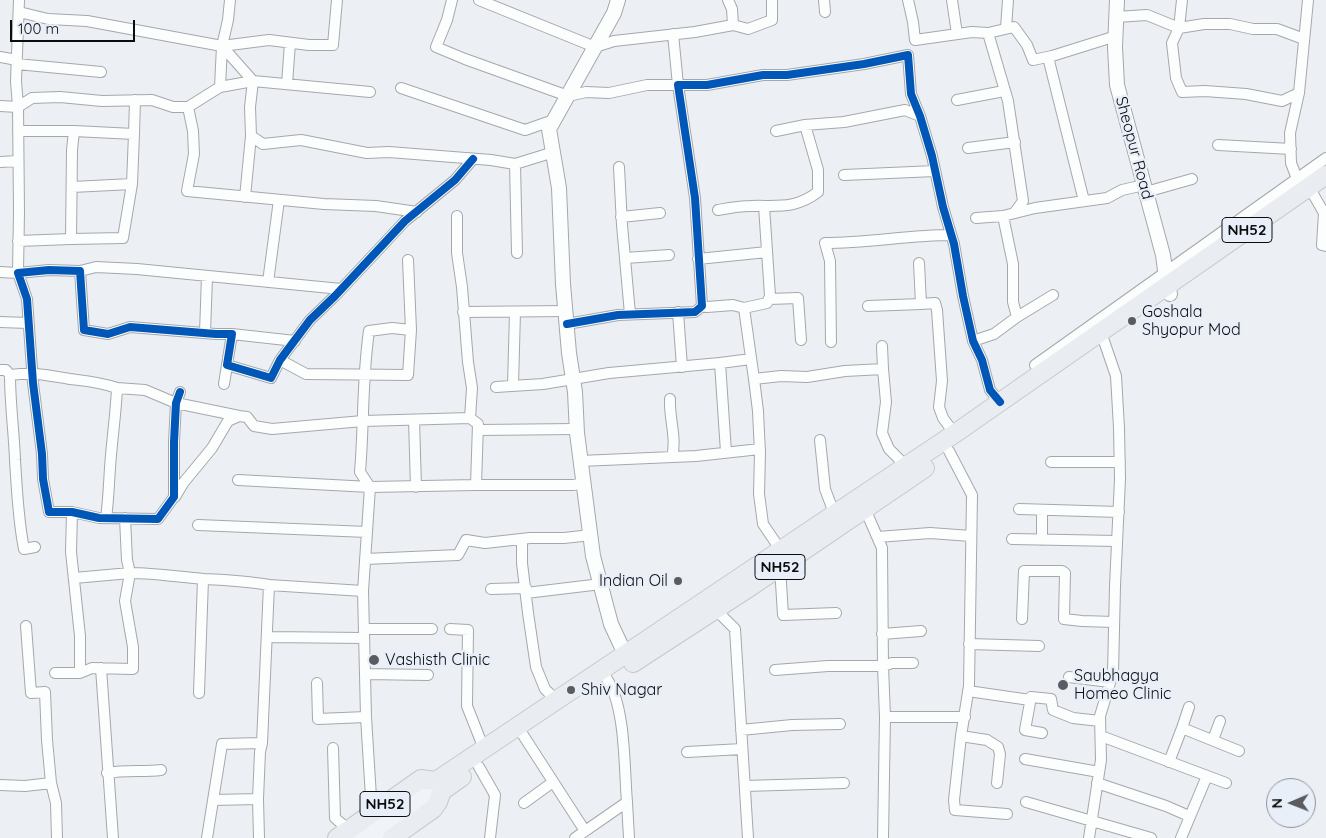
<!DOCTYPE html>
<style>
body{margin:0}
#map{position:relative;width:1326px;height:838px;overflow:hidden;background:#ecf0f4;font-family:Quicksand,sans-serif}
canvas{display:block}
.north{position:absolute;left:1266px;top:778px;width:50px;height:50px;box-sizing:border-box;background:#e9eff8;border:1px solid #90959b;border-radius:50%;rotate:269deg;font-size:14px;font-weight:700;line-height:20px;text-align:center;color:#0b0d10}
.north::after{content:'';display:block;margin:auto;width:18px;height:22px;background:#5a5c60;clip-path:polygon(50% 0,100% 100%,50% 72%,0 100%)}
.scale{position:absolute;left:10px;top:20px;width:125px;height:22px;box-sizing:border-box;border:2px solid #0b0d10;border-top:0;padding-left:6px;font-size:15px;line-height:18px;white-space:nowrap;color:#0b0d10;-webkit-text-stroke:4px #e9eff8;paint-order:stroke}
</style>
<div id="map">
<canvas width="1326" height="838"></canvas>
<div class="north">N</div>
<div class="scale">100 m</div>
</div>
<script>
const ctx = document.querySelector('canvas').getContext('2d');
ctx.lineJoin = 'round';
function stroke(path, color, width, dash) {
  ctx.strokeStyle = color;
  ctx.lineWidth = width;
  ctx.lineCap = dash ? 'butt' : 'round';
  ctx.setLineDash(dash || []);
  ctx.stroke(path);
}
function write(font, color, halo, rows, align = 'center') {
  ctx.font = font + ' Quicksand,sans-serif';
  ctx.lineWidth = 5;
  ctx.setLineDash([]);
  ctx.textBaseline = 'middle';
  ctx.strokeStyle = halo;
  ctx.fillStyle = color;
  for (const [text, x, y, turn = 0] of rows) {
    ctx.save();
    ctx.translate(x, y);
    ctx.rotate((+turn || 0) * Math.PI / 180);
    ctx.textAlign = isNaN(turn) ? turn : align;
    if (halo) ctx.strokeText(text, 0, 0);
    ctx.fillText(text, 0, 0);
    ctx.restore();
  }
}
const street = new Path2D(`
 M452 0 447 20 436 47 465 59 568 96 586 92 609 93 647 85H678L673 34
 M479 0 595 47 614 41 695 32 733 25 732 9 728 0
 M824 0 825 12
 M908 0 913 22 915 40 972 32 988 33
 M952 0 957 34
 M1182 0 1179 28 1172 43 1176 78 1182 92 1205 91 1246 94 1282 101 1299 93
 M19 12 48 19 87 21 222 46 228 20 230 0
 M1116 17 1147 15 1179 28 1204 24H1230L1253 29H1277L1304 39
 M733 25 748 29 772 20V0
 M1006 28 1008 0
 M222 46 269 40 309 45H333L337 0
 M222 46 253 81
 M0 57 17 60
 M1048 57 1084 201
 M17 64 101 72
 M253 81 250 107 251 136 263 144 301 140 367 153 389 152 491 160 515 164 554 152
 M287 84 290 43
 M220 87 253 81 370 92
 M401 88 525 130 554 120
 M957 100 1004 91
 M0 106 18 107 19 211 18 273 0 272
 M18 107 32 98 60 97 102 101 152 100 173 107H188L220 87 222 46
 M18 107 16 81 19 0
 M188 107 193 131 194 154 187 191 324 204 376 206 417 212
 M18 131H74
 M776 131 805 125 844 122 905 110 920 116
 M1218 145 1291 149
 M968 148 1015 142
 M0 162 18 161
 M515 164 517 253
 M619 167 622 225 630 314
 M844 175 935 171
 M1299 184 1291 163 1290 133 1299 93 1308 0
 M72 187 132 184
 M1146 192 1192 179
 M1313 194 1324 213 1322 245 1326 246
 M245 197 251 136
 M718 210C729 208 739 206 750 206 777 205 794 210 818 192V170L805 125
 M1015 212 1023 201 1008 101 988 33 1014 27 1027 45 1033 60 1052 56 1116 36
 M457 216V253L462 287 468 362 472 388 470 418
 M621 217 660 213
 M976 218 1003 216
 M71 239 123 238 132 184 134 134
 M18 241 71 239 72 150 74 131 134 134 135 100
 M625 258 669 255
 M698 259 767 252
 M408 260 411 330 392 328 369 331C362 378 364 425 360 472L370 487 476 485
 M919 263 921 304 935 303 937 310 942 381 939 407 943 418 954 433
 M80 271 96 267 137 269 341 289
 M268 282 279 200
 M769 299 798 298 801 340
 M702 306 707 307 733 305 744 308
 M868 306 921 304
 M463 312 566 311
 M678 312 682 367
 M1017 317 1053 295
 M0 322 28 323
 M567 324 618 315 695 312 702 306 695 198 678 85H707L763 75H787L864 64 908 55 911 94 920 116 932 156 943 207 954 244 963 296 973 341 982 360 990 390 1000 402
 M205 333 207 276
 M232 334 295 341
 M973 341 994 334 1017 317 1013 302V264L1003 216 1035 208 1107 198 1122 190 1144 185
 M831 342 830 261 825 243C868 243 909 235 951 235
 M882 346 883 369
 M280 360 306 374 408 375 411 330
 M720 363 751 359
 M1035 365 1326 158
 M0 370H6L10 375C10 404 14 432 15 460 17 491 18 519 24 549L35 547
 M10 375C36 372 45 375 70 379 87 381 100 382 117 388 116 411 113 432 111 455 109 476 109 497 106 518
 M754 379 744 308 767 303 770 296 764 206
 M224 384 227 365
 M513 385 515 312
 M496 387 543 384 609 373 720 363 726 452
 M117 388 145 390 176 403 239 416
 M180 392 176 403 174 442V497L158 519 99 518 72 512H49L43 479 42 454 33 383 27 299 18 273 49 270 80 271 84 330 108 334 130 327 216 334H232L227 365 271 378 280 360 310 320 335 296 405 221 455 180 473 159
 M670 399C669 419 677 438 672 457
 M414 420 416 487
 M478 430 576 429
 M820 440 825 489 834 513
 M949 451 972 495 969 686 961 736 987 740 998 747 1000 754 997 783
 M580 461 696 456 760 449
 M1051 462H1120
 M175 497 184 482 212 448 228 421 239 416 247 417 254 426 272 429 363 421 470 418 478 424 476 485H574L583 483
 M865 509 882 548 883 666 885 717 883 838
 M1019 509 1119 512
 M72 512 71 552 80 636V673
 M198 525 367 532
 M878 537 930 533 971 536
 M522 539V563L528 613 536 667 545 689 556 700
 M1012 539 1117 541
 M1042 540V510
 M780 549 763 524 759 494 760 453 758 411 754 379 781 376 807 377 845 371 883 369 886 402 882 433 889 449 906 466
 M365 559 458 555 466 540 485 543 530 538H564L591 535
 M780 567 783 615 836 613
 M74 578 130 573 127 560 125 518
 M491 589 526 588
 M363 591 366 717 372 813
 M526 593 601 584
 M715 609 735 629 748 838
 M1022 619 1024 571H1062L1065 573 1064 619 1082 621 1114 622
 M364 629H432
 M450 629 468 630 467 706 484 749
 M882 634 921 631
 M267 637 364 638
 M969 644 1039 646
 M101 668 113 838
 M775 670 828 666H883L892 663H913
 M55 673H80L92 668 133 669V647L125 601 130 573C155 573 179 577 204 579 226 580 247 581 269 585
 M365 674 428 675
 M1069 677 1110 682
 M317 683 318 719 366 717
 M968 691 1030 700
 M199 693 203 579
 M885 717H965
 M1182 728 1189 707
 M741 730 792 725 840 724
 M1042 733 1025 730 1031 697 1051 699 1053 710 1073 718 1100 721
 M523 735 585 831
 M961 736 954 800 955 810 1007 814
 M1101 736 1226 783
 M1213 740 1220 721
 M333 748 335 818 349 830
 M687 752 742 749
 M1025 759 1099 772
 M1169 762 1182 728 1239 751
 M479 767 495 795 490 838
 M107 773C125 770 143 772 161 770
 M51 783 56 803 57 838
 M1097 783 1166 806 1189 816
 M0 785 25 786 51 783 47 740 45 692 31 693 26 626
 M745 786 844 783
 M213 800 258 799
 M627 802 629 838
 M1026 802 1151 838
 M524 803 553 782
 M207 838 222 744 262 743 269 585 363 591 370 487 238 480
 M259 838 258 799 260 752 262 743
 M575 838 627 802C624 768 626 708 607 679
 M1089 838 1101 760 1100 716 1113 673 1115 586 1120 479 1119 428 1116 376 1104 341
 M1181 838 1207 776`);
const secondary = new Path2D(`
 M618 0 614 13 549 129 559 188 563 284 569 353 575 392 577 433 593 556 611 624 625 654
 M1117 0 1115 47 1117 85 1163 255 1167 285 1170 294`);
const primary = new Path2D(`
 M356 838 436 781
 M375 838 442 791`);
const highway = new Path2D(`
 M633 663 750 587 925 468
 M337 838 421 779 436 781 960 430 1326 175
 M392 838 433 809 438 802 442 791 462 777`);
stroke(street, '#a5a8ab', 12);
stroke(secondary, '#a5a8ab', 16);
stroke(primary, '#c7c9cb', 18);
stroke(highway, '#c7c9cb', 20);
stroke(street, '#fcfdfd', 10);
stroke(secondary, '#fcfdfd', 14);
stroke(primary, '#f0f3f7', 15);
stroke(highway, '#e9ecf1', 18);
stroke(new Path2D(`
 M567 324 618 315 695 312 702 306 695 198 678 85H707L763 75H787L864 64 908 55 911 94 920 116 932 156 943 207 954 244 963 296 973 341 982 360 990 390 1000 402
 M180 392 176 403 174 442V497L158 519 99 518 72 512H49L43 479 42 454 33 383 27 299 18 273 49 270 80 271 84 330 108 334 130 327 216 334H232L227 365 271 378 280 360 310 320 335 296 405 221 455 180 473 159`), '#0057b8', 8);
for (const [x, y, r, color] of [
 [1132,321,5,"#5a5c60"],
 [678,581,5,"#5a5c60"],
 [374,660,6,"#5a5c60"],
 [1063,685,6,"#5a5c60"],
 [571,690,5,"#5a5c60"]
]) {
  const dot = new Path2D();
  dot.arc(x, y, r, 0, 2 * Math.PI);
  ctx.fillStyle = color;
  ctx.fill(dot);
  stroke(dot, '#e9eff8', 2);
}
for (const [x, y, w] of [
 [1247,230,50],
 [780,567,50],
 [385,804,50]
]) {
  const box = new Path2D();
  box.roundRect(x - w / 2, y - 12.5, w, 25, 4);
  ctx.fillStyle = '#e9eff8';
  ctx.fill(box);
  stroke(box, '#0b0d10', 1);
}
write('bold 15px', '#0b0d10', null, [
 ["NH52",1247,230],
 ["NH52",780,567],
 ["NH52",385,804]
]);
write('16px', '#0b0d10', '#e9eff8', [
 ["Sheopur Road",1134,148,75]
]);
write('16px', '#0b0d10', '#e9eff8', [
 ["Goshala",1142,312],
 ["Shyopur Mod",1142,330],
 ["Indian Oil",668,581,"right"],
 ["Vashisth Clinic",385,660],
 ["Saubhagya",1074,676],
 ["Homeo Clinic",1074,694],
 ["Shiv Nagar",581,690]
], 'left');
</script>
